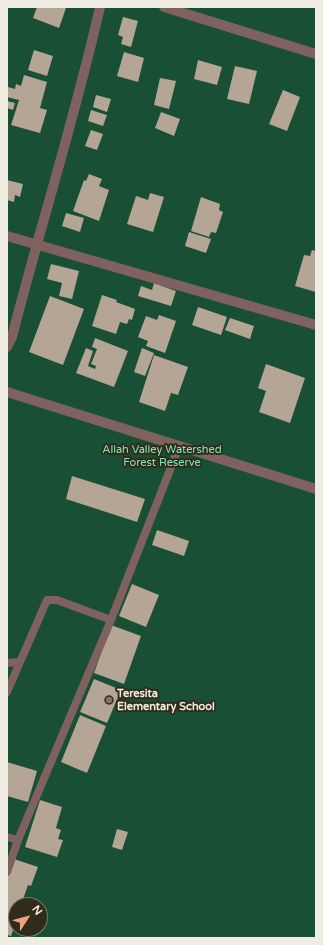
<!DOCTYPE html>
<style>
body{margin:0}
#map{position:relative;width:323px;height:945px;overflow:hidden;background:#302c1b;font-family:"Varela Round",sans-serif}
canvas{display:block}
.frame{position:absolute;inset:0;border:8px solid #efede2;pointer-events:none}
.north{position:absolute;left:8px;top:897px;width:40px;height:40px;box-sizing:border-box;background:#302c1b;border:1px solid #7c796b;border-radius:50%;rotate:54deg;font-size:11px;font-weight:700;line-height:16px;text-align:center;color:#efede2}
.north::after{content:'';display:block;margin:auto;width:14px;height:18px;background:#f49e86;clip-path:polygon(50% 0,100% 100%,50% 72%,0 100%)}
</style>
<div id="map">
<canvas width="323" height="945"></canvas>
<div class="frame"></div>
<div class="north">N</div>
</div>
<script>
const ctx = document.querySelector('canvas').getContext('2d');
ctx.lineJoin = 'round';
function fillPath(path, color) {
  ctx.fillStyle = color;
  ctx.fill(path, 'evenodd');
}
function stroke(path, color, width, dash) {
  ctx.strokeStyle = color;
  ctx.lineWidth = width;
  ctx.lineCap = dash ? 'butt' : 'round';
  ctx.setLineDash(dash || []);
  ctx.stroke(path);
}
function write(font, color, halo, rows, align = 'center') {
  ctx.font = font + ' "Varela Round",sans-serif';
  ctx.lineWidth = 4;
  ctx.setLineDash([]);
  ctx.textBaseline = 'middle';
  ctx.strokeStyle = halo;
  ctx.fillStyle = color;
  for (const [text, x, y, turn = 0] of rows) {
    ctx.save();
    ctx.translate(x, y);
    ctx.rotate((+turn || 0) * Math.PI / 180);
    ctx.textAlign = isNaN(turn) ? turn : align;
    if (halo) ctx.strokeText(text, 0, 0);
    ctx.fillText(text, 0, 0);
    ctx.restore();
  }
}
fillPath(new Path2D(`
 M7 7H316V938H7ZM16 905H40V929H16Z`), '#194f35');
fillPath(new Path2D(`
 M37 7 66 8 59 28 33 18Z
 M123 17 138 21 131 47 121 44 123 37 118 35Z
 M34 50 53 56 47 76 28 70Z
 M124 52 144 58 138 82 117 76Z
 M198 60 222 67 217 85 194 79Z
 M235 66 257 71 249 104 227 99Z
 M24 75 47 82 40 108 47 110 40 133 11 125 19 100 7 97 8 87 15 89 16 84 21 86Z
 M160 78 176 81 169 109 154 105Z
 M283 90 300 97 287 131 269 124Z
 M96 95 111 99 107 112 93 107Z
 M7 101 15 103 13 110 7 108Z
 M91 110 107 115 103 126 88 121Z
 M161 112 180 119 174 136 155 128Z
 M91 130 103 134 97 150 85 146Z
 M89 174 102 179 99 186 109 190 99 221 73 211 84 180 86 181Z
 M7 180 23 184 20 197 15 195 14 202 7 200Z
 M150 193 164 197 153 232 127 224 136 196 148 200Z
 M201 197 220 204 219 210 223 212 216 233 211 232 209 237 191 231Z
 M66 213 84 218 80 232 62 226Z
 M189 232 211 239 206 253 185 246Z
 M312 250 316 251V292L295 286 304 255 310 256Z
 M51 264 79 271 72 299 59 296 62 283 47 279Z
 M154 283 176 291 171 306 138 296 141 286 152 290Z
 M102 295 117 300 116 302 135 309 132 320 129 319 127 324 120 322 116 334 92 326Z
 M50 296 84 309 63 365 29 352Z
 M198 307 227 317 221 335 192 325Z
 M159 315 176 321 165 353 146 346 148 341 138 337 146 316 157 320Z
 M230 318 254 326 250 339 225 330Z
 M95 338 128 351 114 387 76 373 86 348 93 351 88 366 95 369 96 366 91 364 97 349 92 347Z
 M142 348 154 353 145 376 134 372Z
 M154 355 188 367 178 395 171 393 165 411 139 402Z
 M266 364 305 378 290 423 259 412 266 391 258 388Z
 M72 476 145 499 137 522 66 499Z
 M157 530 189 541 184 556 152 545Z
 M132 584 159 595 146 627 119 616Z
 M111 625 141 636 124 684 94 673Z
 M94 679 121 690 107 723 80 712Z
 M80 715 106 726 87 773 61 762Z
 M7 762 37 771 28 802 7 796Z
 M40 800 62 807 56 828 61 830 58 839 63 840 57 857 25 847Z
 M117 829 128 832 122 850 112 847Z
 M14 859 38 867 31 886 28 885 21 905H16V921L11 936 7 935V879Z`), '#b4a594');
stroke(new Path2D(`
 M7 663 19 662
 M7 692 47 600H57L111 620
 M7 837 18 840
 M7 872 18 840 111 620 179 447`), '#7f6160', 8);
stroke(new Path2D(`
 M164 7 316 54
 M7 236 316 325
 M7 347 12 337C40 227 75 118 100 7
 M7 392 316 489`), '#7f6160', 10);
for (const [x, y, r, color] of [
 [109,700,4,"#8d6e63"]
]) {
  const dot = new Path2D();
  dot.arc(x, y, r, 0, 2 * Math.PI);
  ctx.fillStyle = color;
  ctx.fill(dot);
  stroke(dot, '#302c1b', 1.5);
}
write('11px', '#84e6b2', '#302c1b', [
 ["Allah Valley Watershed",162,450],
 ["Forest Reserve",162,463]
]);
write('bold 11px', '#efede2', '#302c1b', [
 ["Teresita",117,694],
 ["Elementary School",117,707]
], 'left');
</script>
